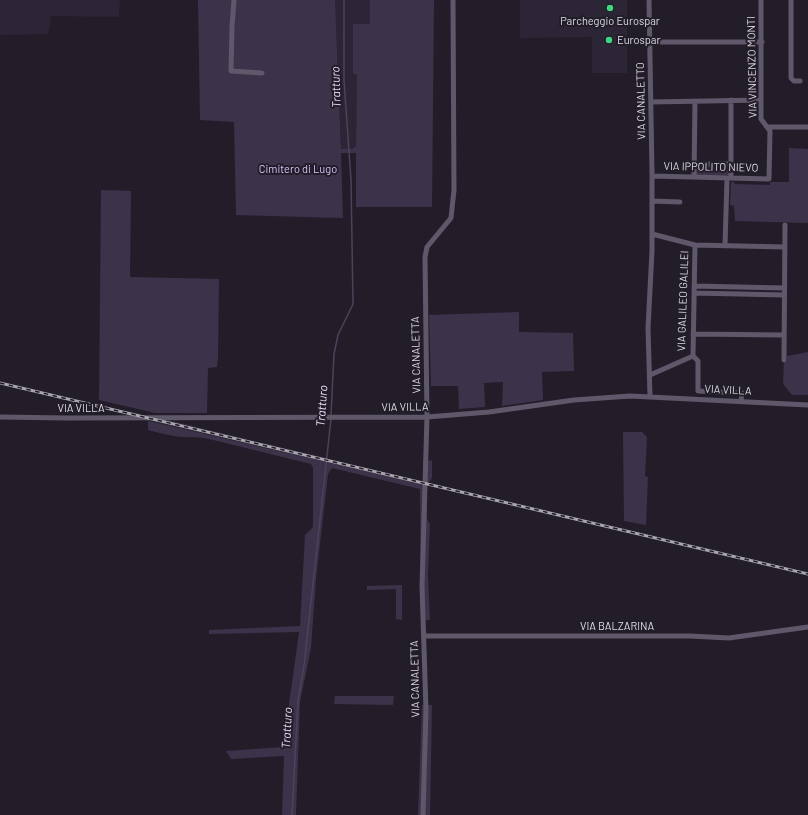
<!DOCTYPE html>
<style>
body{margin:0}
canvas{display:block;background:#221d29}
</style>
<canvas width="808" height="815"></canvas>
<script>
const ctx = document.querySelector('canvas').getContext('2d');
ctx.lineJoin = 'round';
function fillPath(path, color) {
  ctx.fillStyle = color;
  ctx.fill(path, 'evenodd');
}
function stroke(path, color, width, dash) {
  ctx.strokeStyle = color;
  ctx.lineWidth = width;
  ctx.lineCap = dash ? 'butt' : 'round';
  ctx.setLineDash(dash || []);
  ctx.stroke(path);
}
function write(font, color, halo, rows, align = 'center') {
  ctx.font = font + ' Barlow,sans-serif';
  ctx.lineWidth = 4;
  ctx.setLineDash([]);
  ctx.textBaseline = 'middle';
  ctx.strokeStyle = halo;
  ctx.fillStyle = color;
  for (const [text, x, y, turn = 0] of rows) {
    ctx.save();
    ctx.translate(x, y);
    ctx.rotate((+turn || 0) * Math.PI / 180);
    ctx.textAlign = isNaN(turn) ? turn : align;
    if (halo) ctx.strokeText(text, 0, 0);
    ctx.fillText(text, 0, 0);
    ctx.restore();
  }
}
fillPath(new Path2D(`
 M0 0H120L119 17 51 16 48 34 0 35Z
 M335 0H370V24H353V72L357 75 356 146 352 149H341Z
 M520 0H627V73H592V37L520 38Z
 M0 382 117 409 141 414 133 416 83 404 0 384Z
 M169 420 423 482V484L148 421Z
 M428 483 717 551 793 569 792 572 520 508 427 485Z`), '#2c2536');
fillPath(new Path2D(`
 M198 0H335L341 149H352L356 146 357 75 353 73V24H370V0H434L432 207H356V153H341L343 218 236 215 234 122 200 120Z
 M789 148 808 149V223L735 221 734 206 730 205 731 182H734L735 184 770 185V182H789Z
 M696 165H730V175H696Z
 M101 190 131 191 130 277 219 279 218 357 217 367 208 368 207 413H155L99 400Z
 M519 312V332L573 333 574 371 542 372 543 400 502 406 503 382 484 383 485 407 459 409 458 386H431L429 315Z
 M808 352V395H792L783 384 784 360 787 361V356Z
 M148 421 423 484V462L432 460V478L427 485V519L430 524 428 575 430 620 421 621 420 489 332 468 328 474 316 579 311 648 300 702 296 815H282L284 756 231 759 226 751 283 747 299 632 209 634V630L300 626 305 535 313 527V468L311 464 209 439C200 437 192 437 183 437 171 436 159 433 148 430Z
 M623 432H642L647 437 645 476 648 477 646 525 624 521Z
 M402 585V620L396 619V589L367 590V586Z
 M335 696H394L393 705 334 704Z
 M422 705H432L430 815H418Z`), '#3c324a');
stroke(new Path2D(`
 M331 415 334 354 338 335 353 304 351 180 344 80V0
 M292 815 298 700 304 666 331 419`), '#4e425b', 1.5);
stroke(new Path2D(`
 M234 0 232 26 231 71 262 73
 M649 0 652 173V251L648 328 650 396
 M791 0V78L794 81H800
 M650 42H762
 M651 102 761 100
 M768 127H808
 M695 164H731
 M652 176 769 179 770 131 761 119V0
 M694 177 695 101
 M731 178V100
 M652 201 680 202
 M652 234 695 245 785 247
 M725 246 727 178
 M694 286 784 288
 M694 293 784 295
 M693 334 783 335
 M693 356 698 361V391L742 393 741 401
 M784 360 785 225
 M650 375 693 356 695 245
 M0 417 67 418 427 417 489 412 574 400 630 396 808 405
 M425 636H690L729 638 808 627
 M423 815 426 710 422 586 427 417 425 257 427 247 451 218 454 190 453 0`), '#5f586a', 5);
const rail = new Path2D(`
 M0 383 808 574`);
stroke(rail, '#a8a5ae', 3);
stroke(rail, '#221d29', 1.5, [4.5]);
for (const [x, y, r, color] of [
 [610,8,4,"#3cd77e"],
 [609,40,4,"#3cd77e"]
]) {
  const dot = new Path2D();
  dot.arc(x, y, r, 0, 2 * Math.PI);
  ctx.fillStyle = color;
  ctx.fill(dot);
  stroke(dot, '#221d29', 1.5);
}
write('11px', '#dedbe3', '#221d29', [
 ["Parcheggio Eurospar",610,21],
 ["Eurospar",617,40,"left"]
]);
write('11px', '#dedbe3', '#221d29', [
 ["VIA VINCENZO MONTI",752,67,-91],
 ["VIA CANALETTO",641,101,-91],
 ["VIA IPPOLITO NIEVO",711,167,1],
 ["VIA GALILEO GALILEI",683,301,-88],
 ["VIA CANALETTA",416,355,-91],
 ["VIA VILLA",728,390,3],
 ["VIA VILLA",405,407,-1],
 ["VIA VILLA",81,408],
 ["VIA BALZARINA",617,626],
 ["VIA CANALETTA",415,679,-91]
]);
write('11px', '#dac4fb', '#221d29', [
 ["Cimitero di Lugo",298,169]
]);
write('italic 12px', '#e7dcf8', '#221d29', [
 ["Tratturo",336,87,-92],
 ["Tratturo",322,406,-86],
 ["Tratturo",287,728,-87]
]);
</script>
